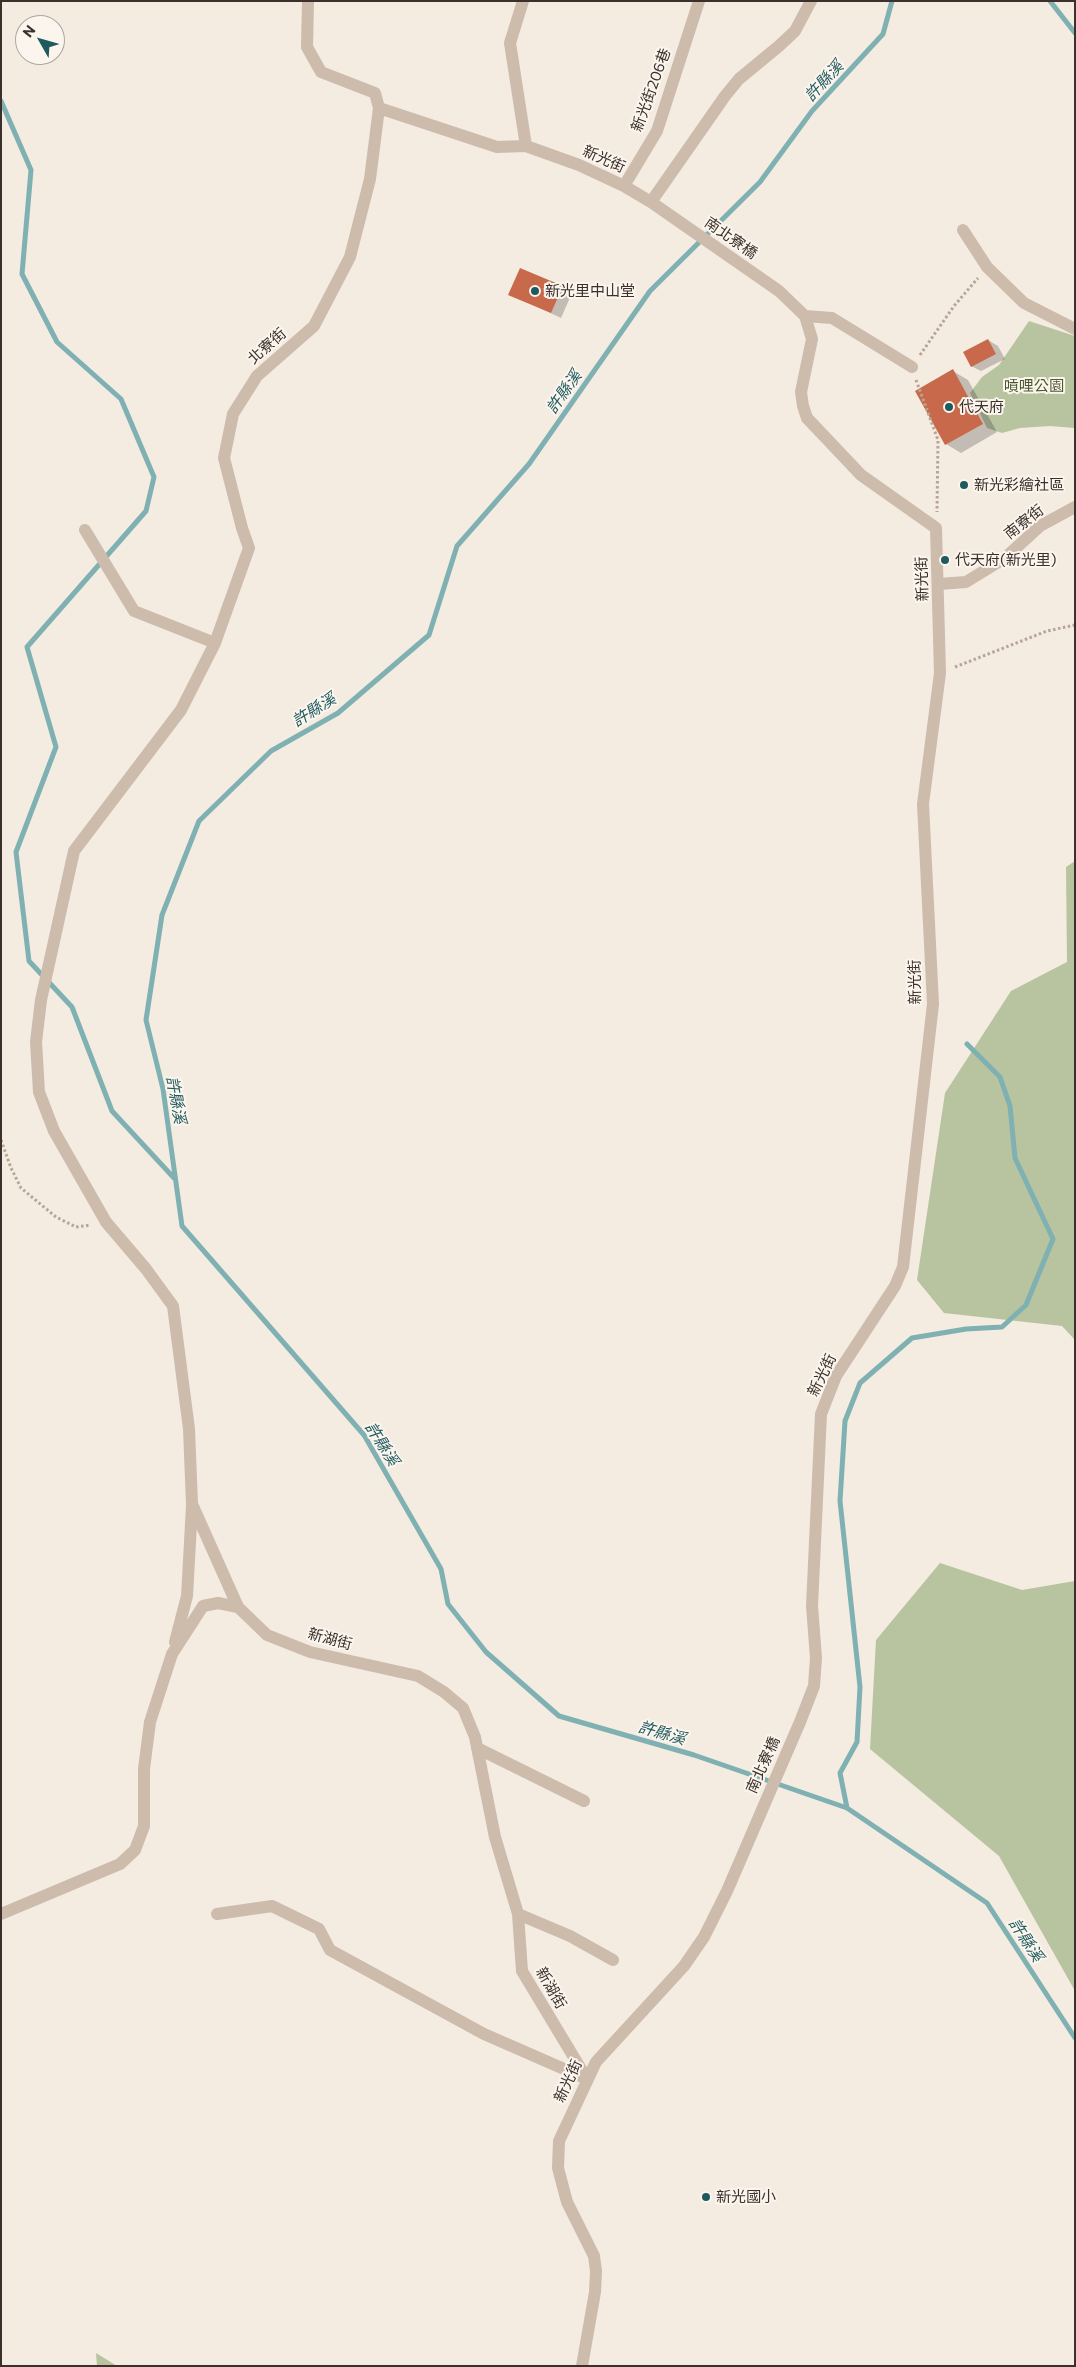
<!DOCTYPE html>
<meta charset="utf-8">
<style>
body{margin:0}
#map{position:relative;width:1076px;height:2367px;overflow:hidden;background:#f4ebe1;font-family:Commissioner,sans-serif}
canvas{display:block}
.frame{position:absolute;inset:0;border:2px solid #3b302b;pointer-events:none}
.north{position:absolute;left:15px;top:15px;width:50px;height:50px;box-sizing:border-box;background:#fbf5ee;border:1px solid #aea6a0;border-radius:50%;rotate:308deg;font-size:14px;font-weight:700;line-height:20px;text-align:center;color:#3b302b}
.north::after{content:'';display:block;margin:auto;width:18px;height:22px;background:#1f5a5e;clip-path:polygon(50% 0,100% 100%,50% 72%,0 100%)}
</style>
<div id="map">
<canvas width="1076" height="2367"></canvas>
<div class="frame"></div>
<div class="north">N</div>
</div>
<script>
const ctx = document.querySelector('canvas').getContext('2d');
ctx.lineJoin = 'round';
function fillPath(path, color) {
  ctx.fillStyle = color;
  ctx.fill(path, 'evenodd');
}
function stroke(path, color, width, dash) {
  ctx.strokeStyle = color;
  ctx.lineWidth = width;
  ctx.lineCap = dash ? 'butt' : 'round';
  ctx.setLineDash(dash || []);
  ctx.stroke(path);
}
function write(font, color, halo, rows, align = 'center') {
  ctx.font = font + ' Commissioner,"Noto Sans TC",sans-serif';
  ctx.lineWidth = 4;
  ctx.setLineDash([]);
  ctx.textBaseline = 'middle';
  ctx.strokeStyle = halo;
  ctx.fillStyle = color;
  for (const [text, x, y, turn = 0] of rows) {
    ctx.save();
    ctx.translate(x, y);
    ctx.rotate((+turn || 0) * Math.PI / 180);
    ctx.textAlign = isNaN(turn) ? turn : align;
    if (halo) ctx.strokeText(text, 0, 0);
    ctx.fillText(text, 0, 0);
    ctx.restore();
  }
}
fillPath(new Path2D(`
 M1029 321 1075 336V428L1050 426 1020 428 1002 433 987 428 970 393 982 377 999 365Z
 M1075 861V1340L1062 1326 944 1313 917 1280 945 1093 1011 991 1067 962 1066 867Z
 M940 1563 1022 1590 1075 1581V1991L999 1856 870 1749 876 1640Z
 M96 2353 117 2366H97Z`), '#b8c4a0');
fillPath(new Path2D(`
 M562 287 572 293 561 318 510 294Z
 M988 340 998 346 1005 359 981 371 971 366Z
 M953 371 968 380 997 432 961 453 946 444Z`), '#0003');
stroke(new Path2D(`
 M892 1 883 34 812 111 760 182 650 291 529 464 457 546 429 635 338 713 271 751 199 821 162 915 146 1020 163 1089 182 1226 364 1435 441 1569 448 1604 486 1652 559 1716 694 1755 847 1808 987 1903 1075 2038
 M1050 1 1075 33
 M1 101 31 170 22 274 57 342 121 399 154 477 146 511 27 647 56 747 16 852 29 961 72 1007 112 1111 174 1178
 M847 1808 840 1773 857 1742 860 1687 840 1501 845 1421 860 1383 912 1338 966 1329 1002 1327 1026 1305 1053 1239 1015 1158 1010 1106 1000 1077 967 1044`), '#7fb0b2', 5);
fillPath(new Path2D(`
 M520 268 563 286 551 313 508 295Z
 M988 339 996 354 971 367 963 352Z
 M953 369 983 424 945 445 915 391Z`), '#c8694b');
stroke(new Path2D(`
 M920 355 954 306 978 278
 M916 380 938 440 937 512
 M955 667 1047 631 1075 625
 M1 1140 11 1168 21 1188 56 1217 76 1227 91 1225`), '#b9a596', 3, [2.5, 2.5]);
stroke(new Path2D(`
 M523 1 510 43 526 146
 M379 108 497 147 526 146 579 165 624 186 651 202 779 291 805 316 812 339 801 392 803 406 807 418 861 475 936 528 940 673 923 804 933 1004 903 1267 895 1286 836 1376 821 1414 812 1606 816 1658 814 1686 800 1722 727 1891 704 1937 684 1966 596 2062 559 2141 558 2168 567 2202 594 2256 596 2271 595 2292 582 2366
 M624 186 657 131 699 1
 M651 202 725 96 739 79 779 46 795 31 811 1
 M963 230 987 267 1024 303 1075 329
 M805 316 832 318 912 367
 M85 530 134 611 215 643
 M939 584 966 582 1005 558 1040 526 1075 507
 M238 1607 192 1504 189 1429 173 1306 146 1269 106 1222 54 1131 39 1092 36 1042 41 1000 74 851 181 710 215 643 249 548 242 528 224 458 233 414 257 376 314 326 350 257 370 179 379 108 375 93 321 72 307 47 308 1
 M175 1642 187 1596 192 1506
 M477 1748 584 1801
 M1 1914 120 1864 135 1850 144 1826V1769L150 1722 172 1654 203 1606 218 1603 238 1607 267 1635 310 1652 418 1676 444 1692 463 1708 475 1737 495 1837 518 1914 522 1971 587 2079
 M217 1914 272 1906 319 1929 330 1950 484 2034 587 2079
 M518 1914 570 1936 613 1960`), '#cdbbac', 12);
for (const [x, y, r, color] of [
 [535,291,5,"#1f5a5e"],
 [949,407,5,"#1f5a5e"],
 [964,485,5,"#1f5a5e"],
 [945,560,5,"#1f5a5e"],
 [706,2197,5,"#1f5a5e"]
]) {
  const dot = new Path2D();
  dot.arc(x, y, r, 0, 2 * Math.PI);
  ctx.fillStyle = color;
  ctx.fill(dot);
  stroke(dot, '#fbf5ee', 2);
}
write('15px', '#3b302b', '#fbf5ee', [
 ["新光街206巷",651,90,-70],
 ["新光街",604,159,24],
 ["南北寮橋",731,238,35],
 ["北寮街",267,346,-42],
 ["南寮街",1024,522,-38],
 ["新光街",922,579,-92],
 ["新光街",915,982,-91],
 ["新光街",822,1375,-64],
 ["新湖街",330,1639,15],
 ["南北寮橋",763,1765,-66],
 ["新湖街",551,1988,60],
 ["新光街",568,2081,-65]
]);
write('15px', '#3b302b', '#fbf5ee', [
 ["新光里中山堂",545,291],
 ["代天府",959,407],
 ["新光彩繪社區",974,485],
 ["代天府(新光里)",955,560],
 ["新光國小",716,2197]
], 'left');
write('15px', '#4a5a2e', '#fbf5ee', [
 ["嗊哩公園",1034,386]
]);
write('italic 16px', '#1f5a5e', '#fbf5ee', [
 ["許縣溪",824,81,-47],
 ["許縣溪",564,392,-55],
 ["許縣溪",314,710,-32],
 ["許縣溪",176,1100,80],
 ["許縣溪",382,1444,58],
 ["許縣溪",662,1733,16],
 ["許縣溪",1026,1940,57]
]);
</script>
